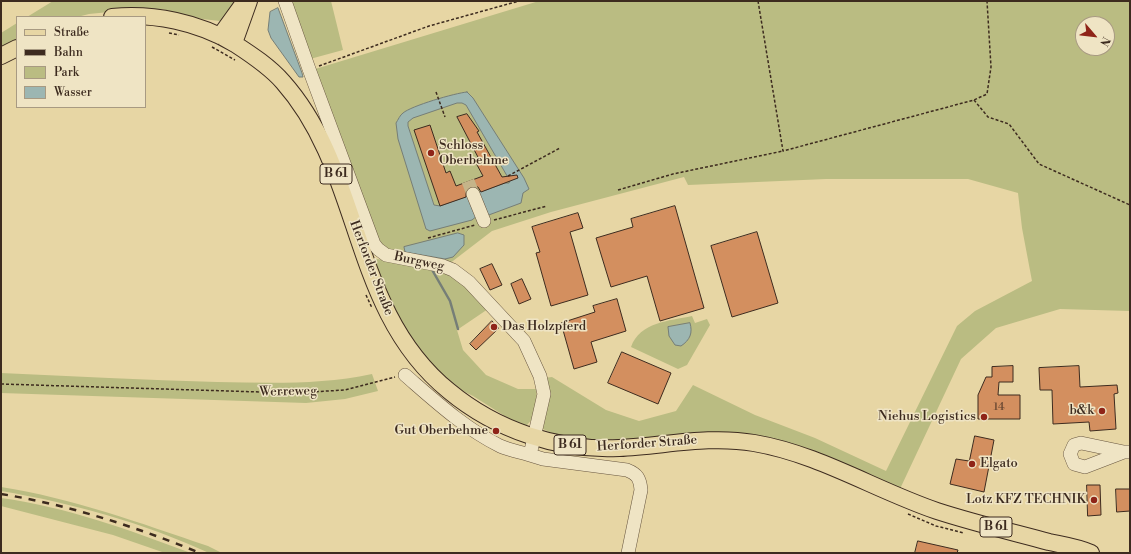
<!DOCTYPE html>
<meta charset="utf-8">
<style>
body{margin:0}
#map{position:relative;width:1131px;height:554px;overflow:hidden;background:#e7d6a4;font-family:"Libre Bodoni",serif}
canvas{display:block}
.frame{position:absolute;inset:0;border:2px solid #3d2b1f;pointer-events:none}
.legend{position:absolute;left:16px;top:16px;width:130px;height:92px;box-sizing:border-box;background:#efe4c4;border:1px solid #a89a82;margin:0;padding:5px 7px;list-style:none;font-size:12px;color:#3d2b1f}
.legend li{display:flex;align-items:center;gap:8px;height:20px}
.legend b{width:20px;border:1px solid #a89a82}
.north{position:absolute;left:1075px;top:16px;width:40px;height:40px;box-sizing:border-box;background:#efe4c4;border:1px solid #a89a82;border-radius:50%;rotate:118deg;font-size:11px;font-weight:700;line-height:16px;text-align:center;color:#3d2b1f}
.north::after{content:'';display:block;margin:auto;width:14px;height:18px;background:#8f2418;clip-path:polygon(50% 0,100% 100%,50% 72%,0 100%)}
</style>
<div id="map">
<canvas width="1131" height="554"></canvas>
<div class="frame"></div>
<ul class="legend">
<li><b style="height:5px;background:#e7d6a4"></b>Straße</li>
<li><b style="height:5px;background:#3d2b1f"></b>Bahn</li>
<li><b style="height:11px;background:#babc82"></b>Park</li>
<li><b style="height:11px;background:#9cb6b2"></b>Wasser</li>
</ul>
<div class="north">N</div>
</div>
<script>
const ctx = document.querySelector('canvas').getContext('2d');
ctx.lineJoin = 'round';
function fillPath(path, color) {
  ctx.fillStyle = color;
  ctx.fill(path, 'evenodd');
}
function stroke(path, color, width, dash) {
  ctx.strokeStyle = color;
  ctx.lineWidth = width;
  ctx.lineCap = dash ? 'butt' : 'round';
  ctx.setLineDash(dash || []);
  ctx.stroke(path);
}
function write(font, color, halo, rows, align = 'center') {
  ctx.font = font + ' "Libre Bodoni",serif';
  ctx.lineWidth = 3;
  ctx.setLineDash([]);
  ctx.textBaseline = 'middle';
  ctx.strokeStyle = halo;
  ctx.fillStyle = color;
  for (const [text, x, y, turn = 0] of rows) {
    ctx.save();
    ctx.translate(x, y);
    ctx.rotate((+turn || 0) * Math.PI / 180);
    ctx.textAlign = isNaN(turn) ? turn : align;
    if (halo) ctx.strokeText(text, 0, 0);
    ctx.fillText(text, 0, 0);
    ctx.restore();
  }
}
fillPath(new Path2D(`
 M53 1H236L227 15 220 21 202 19 162 9 129 10 89 14 77 17H27Z
 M295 1H331L343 50 310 59 291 2Z
 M539 1H1130V311L1060 309 996 328 961 359 899 491 807 448 741 435 598 440 557 436 543 429 547 394 544 378 552 377 606 410 639 421 676 411 693 385 755 415 815 438 886 471 957 326 975 311 1032 281 1022 228 1018 193 968 179H826L688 185 684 177 551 212 492 231 449 264 380 247 312 70ZM1083 24H1107V48H1083Z
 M17 23V40L1 49V33Z
 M372 258 438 270 453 275 488 309 457 330 463 350 486 375 518 389H536C538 403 537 415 527 425H519L473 396 453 386 427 362 403 330Z
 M692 316 695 323 707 319 710 325 687 365 678 369 631 347C640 322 669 321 692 316Z
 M1 373C73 376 145 380 217 382 269 383 321 385 372 374L378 391 345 399 306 403 1 393Z
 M1 487C72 498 140 523 208 546L222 553H209C144 523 72 503 1 491Z
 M1 498C67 507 129 530 191 553H165L113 535 1 506Z`), '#babc82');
const water = new Path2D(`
 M278 8 302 73 303 77H299L271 38 268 30 270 12Z
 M467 92 473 98 524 178 529 189 523 193 521 203 486 216 477 193 505 183H509L510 181 466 105 462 103H457L413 118 408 122V126L434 205 440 206 470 195 478 215 472 220 430 231 426 229 398 139 396 123C398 120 400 115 403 113 411 106 455 93 467 92Z
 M458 233 464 235V245L453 257 445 259 405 252 404 247Z
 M690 323C693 333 690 340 681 346L675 345 669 336 668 327Z`);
fillPath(water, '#9cb6b2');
stroke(water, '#767e77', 1);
stroke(new Path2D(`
 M431 268 450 301 458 329`), '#767e77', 2.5);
const building = new Path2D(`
 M467 114 479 131 477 132 502 177 517 175 518 178 481 192 478 187 470 186 466 189V197L440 206 414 130 430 125 446 173 450 171 456 186 483 176 476 163 480 161 457 117Z
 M675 206 704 308 660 321 647 276 611 287 596 238 633 227 631 219Z
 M578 213 583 228 570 232 588 295 551 306 536 253 540 252 532 227Z
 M757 232 778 303 732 317 711 246Z
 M492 264 502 285 490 290 480 269Z
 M522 279 531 299 519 304 511 284Z
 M617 299 626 331 591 342 597 362 574 369 561 323 595 312 593 306Z
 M492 321 499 328 476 350 470 344Z
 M622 352 671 373 658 404 608 383Z
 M1013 366V382H999L998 395H1020V419H978V395L986 377H992V367Z
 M1079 366 1080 387 1117 385 1118 393 1114 394 1116 429 1090 431 1089 422 1053 424 1052 390H1040L1039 368Z
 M975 436 994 440 984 492 950 484 956 459 969 461Z
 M1087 485H1100L1101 515 1088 516Z
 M1116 489H1130V511L1117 512Z
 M918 541 958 550 957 553H915Z`);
fillPath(building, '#d38f5f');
stroke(building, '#3d2b1f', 1);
stroke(new Path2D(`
 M468 181 473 194`), '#c5b489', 13, [13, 6]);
const minor = new Path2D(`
 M285 1 309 69 374 244 378 249 386 255 443 266 453 270 469 282 524 341 540 376 544 394 530 455C520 452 509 450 500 446 464 428 435 401 405 375
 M473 194 484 221
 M1124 452 1085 467 1074 464 1070 454 1074 445 1081 443 1124 452H1130
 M530 455 543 459 627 470C637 474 640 478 641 490L628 553`);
const major = new Path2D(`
 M112 17C154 13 198 22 235 44 252 55 270 67 283 82 364 173 349 310 449 391 496 430 558 451 619 448 664 446 709 435 754 443 819 454 875 490 937 511 974 523 1012 532 1049 542 1063 545 1078 547 1091 553
 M220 36 243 4
 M234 43 249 1
 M1 56 17 48`);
stroke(minor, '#685640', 14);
stroke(major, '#3d2b1f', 18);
stroke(new Path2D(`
 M758 1 783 151 974 100 987 94 991 67 987 1
 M169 33 179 35
 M212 47 235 60
 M319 66 429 26 519 1
 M436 92 445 117
 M974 100 988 117 1009 124 1039 164 1130 205
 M508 176 560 148
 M618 190 673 174 783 151
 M494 220 547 206
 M428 238 475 225
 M366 295 372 308
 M1 384 293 393 345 390 395 377
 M908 514 936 526 964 533`), '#3d2b1f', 1.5, [3, 2]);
stroke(minor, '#efe4c4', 13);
stroke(major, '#e7d6a4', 16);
stroke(new Path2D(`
 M1 494C70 505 136 527 200 553`), '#3d2b1f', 2.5, [7, 7]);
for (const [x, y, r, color] of [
 [431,153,4,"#8f2418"],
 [494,327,4,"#8f2418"],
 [1102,411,4,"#8f2418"],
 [984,417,4,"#8f2418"],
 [496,431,4,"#8f2418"],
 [972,464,4,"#8f2418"],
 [1094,500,4,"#8f2418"]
]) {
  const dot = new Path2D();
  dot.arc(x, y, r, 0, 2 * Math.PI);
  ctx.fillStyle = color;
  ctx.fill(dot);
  stroke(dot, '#efe4c4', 1.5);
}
write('11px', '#62442f', null, [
 ["14",999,407]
]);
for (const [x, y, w] of [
 [336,174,32],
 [570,445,32],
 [996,527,32]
]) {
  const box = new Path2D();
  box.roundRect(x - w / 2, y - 10, w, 20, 3);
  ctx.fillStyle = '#efe4c4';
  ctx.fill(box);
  stroke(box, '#3d2b1f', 1);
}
write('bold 12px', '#3d2b1f', null, [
 ["B 61",336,174],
 ["B 61",570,445],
 ["B 61",996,527]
]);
write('13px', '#3d2b1f', '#efe4c4', [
 ["Schloss",439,146,"left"],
 ["Oberbehme",439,161,"left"],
 ["Das Holzpferd",502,327,"left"],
 ["b&k",1094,411],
 ["Niehus Logistics",976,417],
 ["Gut Oberbehme",488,431],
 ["Elgato",980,464,"left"],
 ["Lotz KFZ TECHNIK",1086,500]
], 'right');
write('13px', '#3d2b1f', '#efe4c4', [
 ["Burgweg",419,262,12],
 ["Herforder Straße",371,268,69],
 ["Werreweg",288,392,-1],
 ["Herforder Straße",647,444,-4]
]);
</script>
